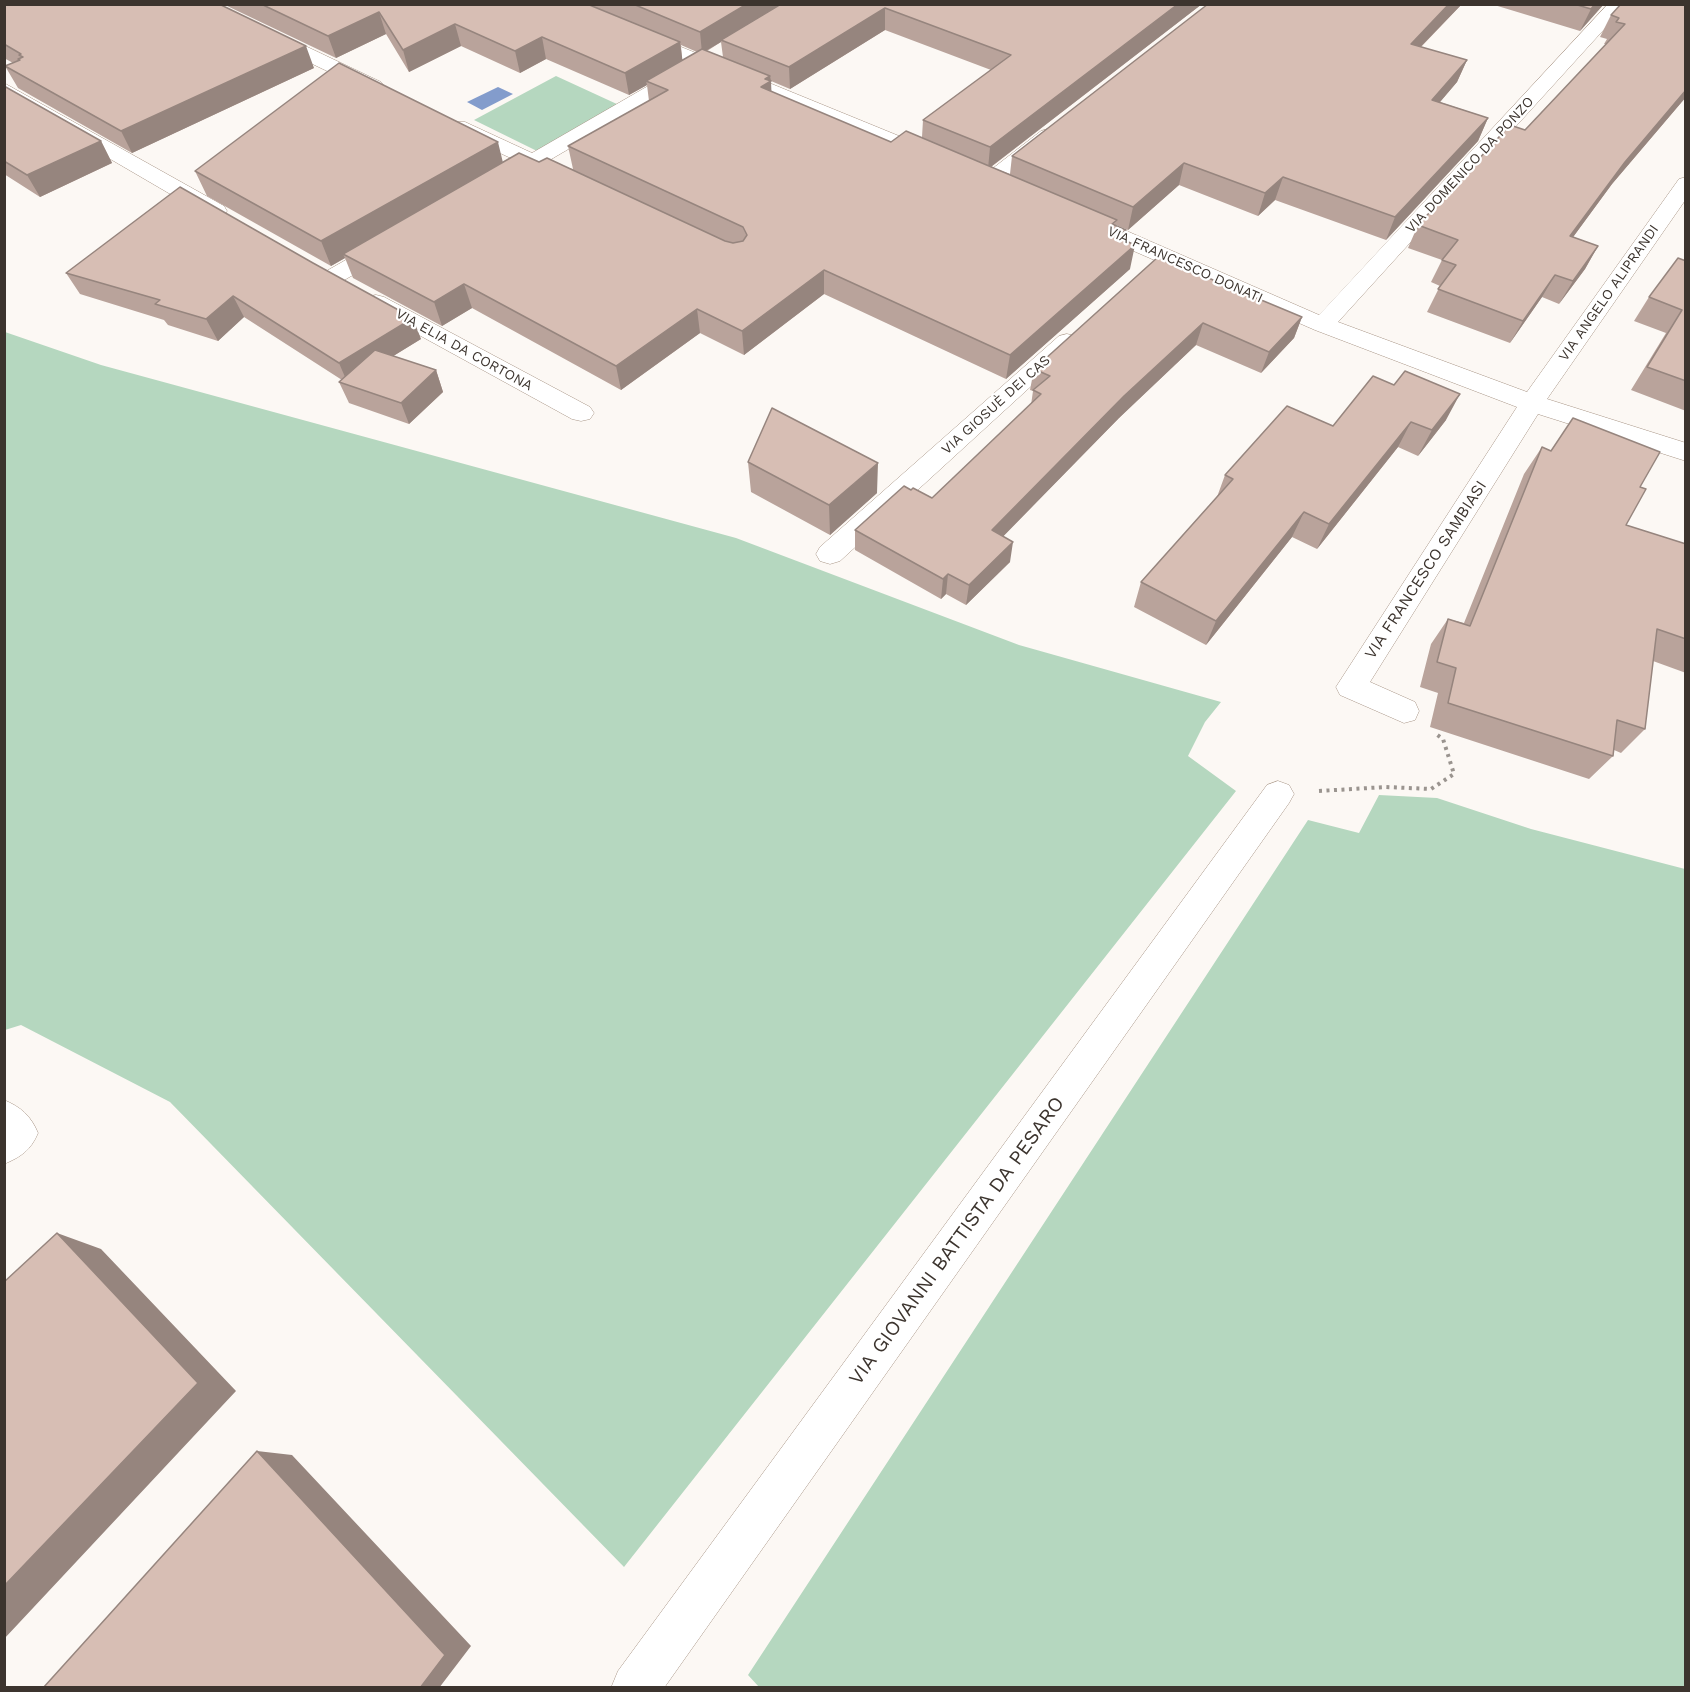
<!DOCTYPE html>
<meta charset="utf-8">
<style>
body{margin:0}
#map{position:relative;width:1690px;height:1692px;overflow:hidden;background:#fcf8f4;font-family:"Work Sans",sans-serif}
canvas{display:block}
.frame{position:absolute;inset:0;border:6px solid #3c342e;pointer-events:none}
</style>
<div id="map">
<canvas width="1690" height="1692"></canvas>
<div class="frame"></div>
</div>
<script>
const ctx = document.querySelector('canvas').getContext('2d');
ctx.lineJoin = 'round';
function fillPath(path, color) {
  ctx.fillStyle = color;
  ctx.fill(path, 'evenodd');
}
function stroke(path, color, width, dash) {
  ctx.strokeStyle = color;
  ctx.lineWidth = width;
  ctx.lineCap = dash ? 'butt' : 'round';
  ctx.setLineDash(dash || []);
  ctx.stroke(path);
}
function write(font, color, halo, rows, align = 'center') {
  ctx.font = font + ' "Work Sans",sans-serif';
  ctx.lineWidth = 4.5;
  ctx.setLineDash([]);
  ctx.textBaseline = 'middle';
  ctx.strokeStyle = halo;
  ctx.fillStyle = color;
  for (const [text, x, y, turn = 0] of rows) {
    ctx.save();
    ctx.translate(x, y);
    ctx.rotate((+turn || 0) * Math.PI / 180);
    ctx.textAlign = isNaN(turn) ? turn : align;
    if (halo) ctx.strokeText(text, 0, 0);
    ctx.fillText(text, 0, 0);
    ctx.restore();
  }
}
fillPath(new Path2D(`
 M556 76 619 105 537 151 474 120Z
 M5 332 101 365 736 538 1019 645 1221 702 1205 722 1188 756 1236 791 624 1567 170 1102 21 1025 5 1030Z
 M1379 795 1437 798 1531 829 1685 869V1687H759L748 1675 1308 820 1359 833Z`), '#b5d7bf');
fillPath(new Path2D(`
 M498 87 513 94 482 110 467 102Z`), '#839ccc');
const minor = new Path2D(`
 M192 4H217L381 82 384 86 381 90H367L195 8Z
 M550 4H576L943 154 946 158 943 162 936 164 929 162 553 8Z
 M1608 4H1627L1338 322 1527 392 1679 179 1686 177V199L1547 399 1686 443V461L1538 414 1370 682 1415 702 1419 711 1415 720 1404 723 1340 695 1336 687 1517 407 1315 330 1074 225 1071 220 1074 215 1082 213 1090 215 1319 315Z
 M688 65 695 67 698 71 695 75 548 161 565 169 569 173 565 177C553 180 544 174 533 169L517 176 510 174 507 170 517 161 451 130 448 126 451 122H465L532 153 681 67Z
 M4 83 224 206 227 211 224 216 216 218 208 216 4 97Z
 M1048 129 1055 131 1058 135 1055 139 997 184 990 186 983 184 979 180 983 176 1041 131Z
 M387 239 395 241 398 246 395 251 339 283 331 285 323 283 320 278 323 273 379 241Z
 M376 295 384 297 590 407 594 413 590 419 581 421 572 419 368 307 364 302 368 297Z
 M1067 334 1075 336 1079 341 1075 346 840 561 830 564 820 561 816 554 820 547 1059 336Z
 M1278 781 1289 785 1294 794 1289 803 664 1688H611L618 1671 1267 785Z
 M4 1100C21 1107 31 1116 38 1133 31 1150 21 1157 4 1164Z`);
stroke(minor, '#a89586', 1);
stroke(new Path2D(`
 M1319 791 1386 787 1431 789 1454 774 1443 739 1436 734`), '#9a948f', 4, [3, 4.5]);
fillPath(minor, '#fff');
fillPath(new Path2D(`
 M4 4 314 68 132 153 18 88 5 66 13 63 4 58Z
 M223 4H1202L991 167 1010 174 1012 156 1208 4H1462L1421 47 1467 60 1457 82 1440 102 1488 118 1478 141 1386 240 1275 200 1258 216 1179 185 1128 230 1116 225V226L1123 240 1130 269 1006 379 824 294 744 355 700 333 621 390 472 308 442 326 353 278 345 258 331 266 207 196 195 171 503 162H539L573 169 568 146 649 101 647 85 629 95 546 59 520 73 461 46 409 72 386 34 336 58ZM885 30 991 70 923 120 922 137 891 142 771 92V81L790 89ZM721 42 723 57 707 51ZM681 45 697 52 682 60Z
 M1491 4H1604L1580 31Z
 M1686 4V97L1612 184 1573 237 1598 246 1585 269 1559 304 1542 297 1510 343 1427 312 1440 286 1431 282 1442 260 1408 248 1418 225 1525 130 1606 44H1604L1607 39 1600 37 1611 15Z
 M4 86 101 141 112 163 40 197 4 174Z
 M180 187 421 339 393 356 436 370 443 392 409 424 349 403 339 382 342 380 244 317 218 341 168 325 164 320 80 294 66 273Z
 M1158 257 1302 317 1294 338 1261 373 1196 345 1119 418 1003 536 1010 562 966 605 946 594 941 599 855 550V530L932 498 1031 405 1033 391 1030 390 1034 369Z
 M1686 261V411L1631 390 1666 333 1634 321 1649 297Z
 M1446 420 1418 456 1398 447 1317 549 1292 537 1206 645 1134 607 1141 582 1217 497 1225 475 1333 426Z
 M1542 447 1640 487 1626 525 1686 544V673L1653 661 1645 729 1621 753 1614 750 1613 756 1589 779 1430 727 1438 693 1420 687 1431 644 1448 619 1464 623 1524 474Z
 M748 462 877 493 830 535 751 492Z`), '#b9a39b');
fillPath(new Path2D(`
 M747 4H786L721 40V42L702 53 700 32Z
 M1178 4H1202L988 169 990 147Z
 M1449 4H1462L1402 66 1411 44Z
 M1595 4H1604L1580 31 1591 9Z
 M885 8V30L790 89 789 67Z
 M379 12 386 34 336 58 328 36Z
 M455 24 461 46 409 72 403 50Z
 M542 37 546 59 520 73 515 51Z
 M680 42 683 64 646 81 647 85 629 95 625 73Z
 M306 46 314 68 132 153 121 131Z
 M1467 60 1457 82 1423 122 1432 100Z
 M770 76 771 81 772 105 761 87 765 79Z
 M1686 90V97L1612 184 1557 259 1570 236 1625 162Z
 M1488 118 1478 141 1386 240 1395 217Z
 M101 141 112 163 40 197 27 175Z
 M498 142 504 167 343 254 345 258 331 266 321 241Z
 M1184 163 1179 185 1128 230 1133 207Z
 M1283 177 1275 200 1258 216 1265 193Z
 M1126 230 1120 254 1117 237Z
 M1135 245 1130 269 1006 379 1010 355Z
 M1598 246 1585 269 1559 304 1573 281Z
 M824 270V294L744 355 742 331Z
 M1555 275 1542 297 1510 343 1523 321Z
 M464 284 472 308 442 326 434 302Z
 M233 296 244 317 218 341 206 319Z
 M697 309 700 333 621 390 616 366Z
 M1302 317 1294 338 1261 373 1269 352Z
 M413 318 421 339 348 384 339 363Z
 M1203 323 1196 345 1119 418 989 551 992 530 1124 396Z
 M436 370 443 392 409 424 401 403Z
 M1460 394 1446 420 1418 456 1432 430Z
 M1411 422 1398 447 1317 549 1329 524Z
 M878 463 877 493 830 535 829 505Z
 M1304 512 1292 537 1206 645 1216 621Z
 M1013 542 1010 562 966 605 969 585Z
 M948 574 946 594 941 599 943 579Z
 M57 1233 101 1249 236 1391 4 1639V1586Z
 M257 1451 292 1455 471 1646 439 1688H420Z`), '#96857e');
const building = new Path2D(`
 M6 4H219L306 46 121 131 5 66 20 60 18 59 23 57 19 55 21 54 4 44V5Z
 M261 4H587L680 42 625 73 542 37 515 51 455 24 403 50 379 12 328 36Z
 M633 4H747L700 32Z
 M781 4H1178L990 147 923 120 1011 55 885 8 789 67 721 40Z
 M1208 4H1449L1411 44 1467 60 1432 100 1488 118 1395 217 1283 177 1265 193 1184 163 1133 207 1012 156Z
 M1574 4H1595L1591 9Z
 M1621 4H1686V90L1625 162 1570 236 1598 246 1573 281 1555 275 1523 321 1438 289 1456 265 1442 260 1458 240 1418 225 1510 125 1525 130 1625 24 1616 22 1619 18 1611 15Z
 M702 49 770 76 765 79 771 81 761 87 891 142 906 131 1117 220 1112 224 1126 230 1117 237 1135 245 1010 355 824 270 742 331 697 309 616 366 464 284 434 302 343 254 519 153 539 162 547 158 725 241 733 243 743 241 747 235 743 227 568 146 668 90 646 81Z
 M339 63 498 142 321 241 195 171Z
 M4 86 101 141 27 175 4 161Z
 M180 187 313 263 413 318 339 363 233 296 206 319 155 304 160 300 66 273Z
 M1158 257 1302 317 1269 352 1203 323 1124 396 992 530 1013 542 969 585 948 574 943 579 855 530 904 486 911 490 913 488 932 498 1041 394 1033 390 1050 376 1034 369Z
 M1678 258 1686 261V381L1647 367 1682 310 1649 297Z
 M375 350 436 370 401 403 339 382Z
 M1405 371 1460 394 1432 430 1411 422 1329 524 1304 512 1216 621 1141 582 1233 479 1225 475 1287 406 1333 426 1373 376 1394 385Z
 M772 408 878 463 829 505 748 462Z
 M1573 418 1660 452 1640 487 1646 489 1626 525 1686 544V639L1657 629 1645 729 1617 720 1613 756 1448 703 1456 668 1437 662 1448 619 1470 626 1542 447 1551 451Z
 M57 1233 198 1383 4 1586V1282Z
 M257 1451 445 1655 420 1688H43Z`);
fillPath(building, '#d7beb4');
stroke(building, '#96857e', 1.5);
write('14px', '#3c342e', '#fff', [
 ["VIA DOMENICO DA PONZO",1470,165,-47],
 ["VIA FRANCESCO DONATI",1185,265,24],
 ["VIA ANGELO ALIPRANDI",1609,293,-55],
 ["VIA ELIA DA CORTONA",464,350,29],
 ["VIA GIOSUÈ DEI CAS",996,405,-42]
]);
write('16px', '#3c342e', '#fff', [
 ["VIA FRANCESCO SAMBIASI",1426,570,-57]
]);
write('20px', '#3c342e', '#fff', [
 ["VIA GIOVANNI BATTISTA DA PESARO",957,1241,-54]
]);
</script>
